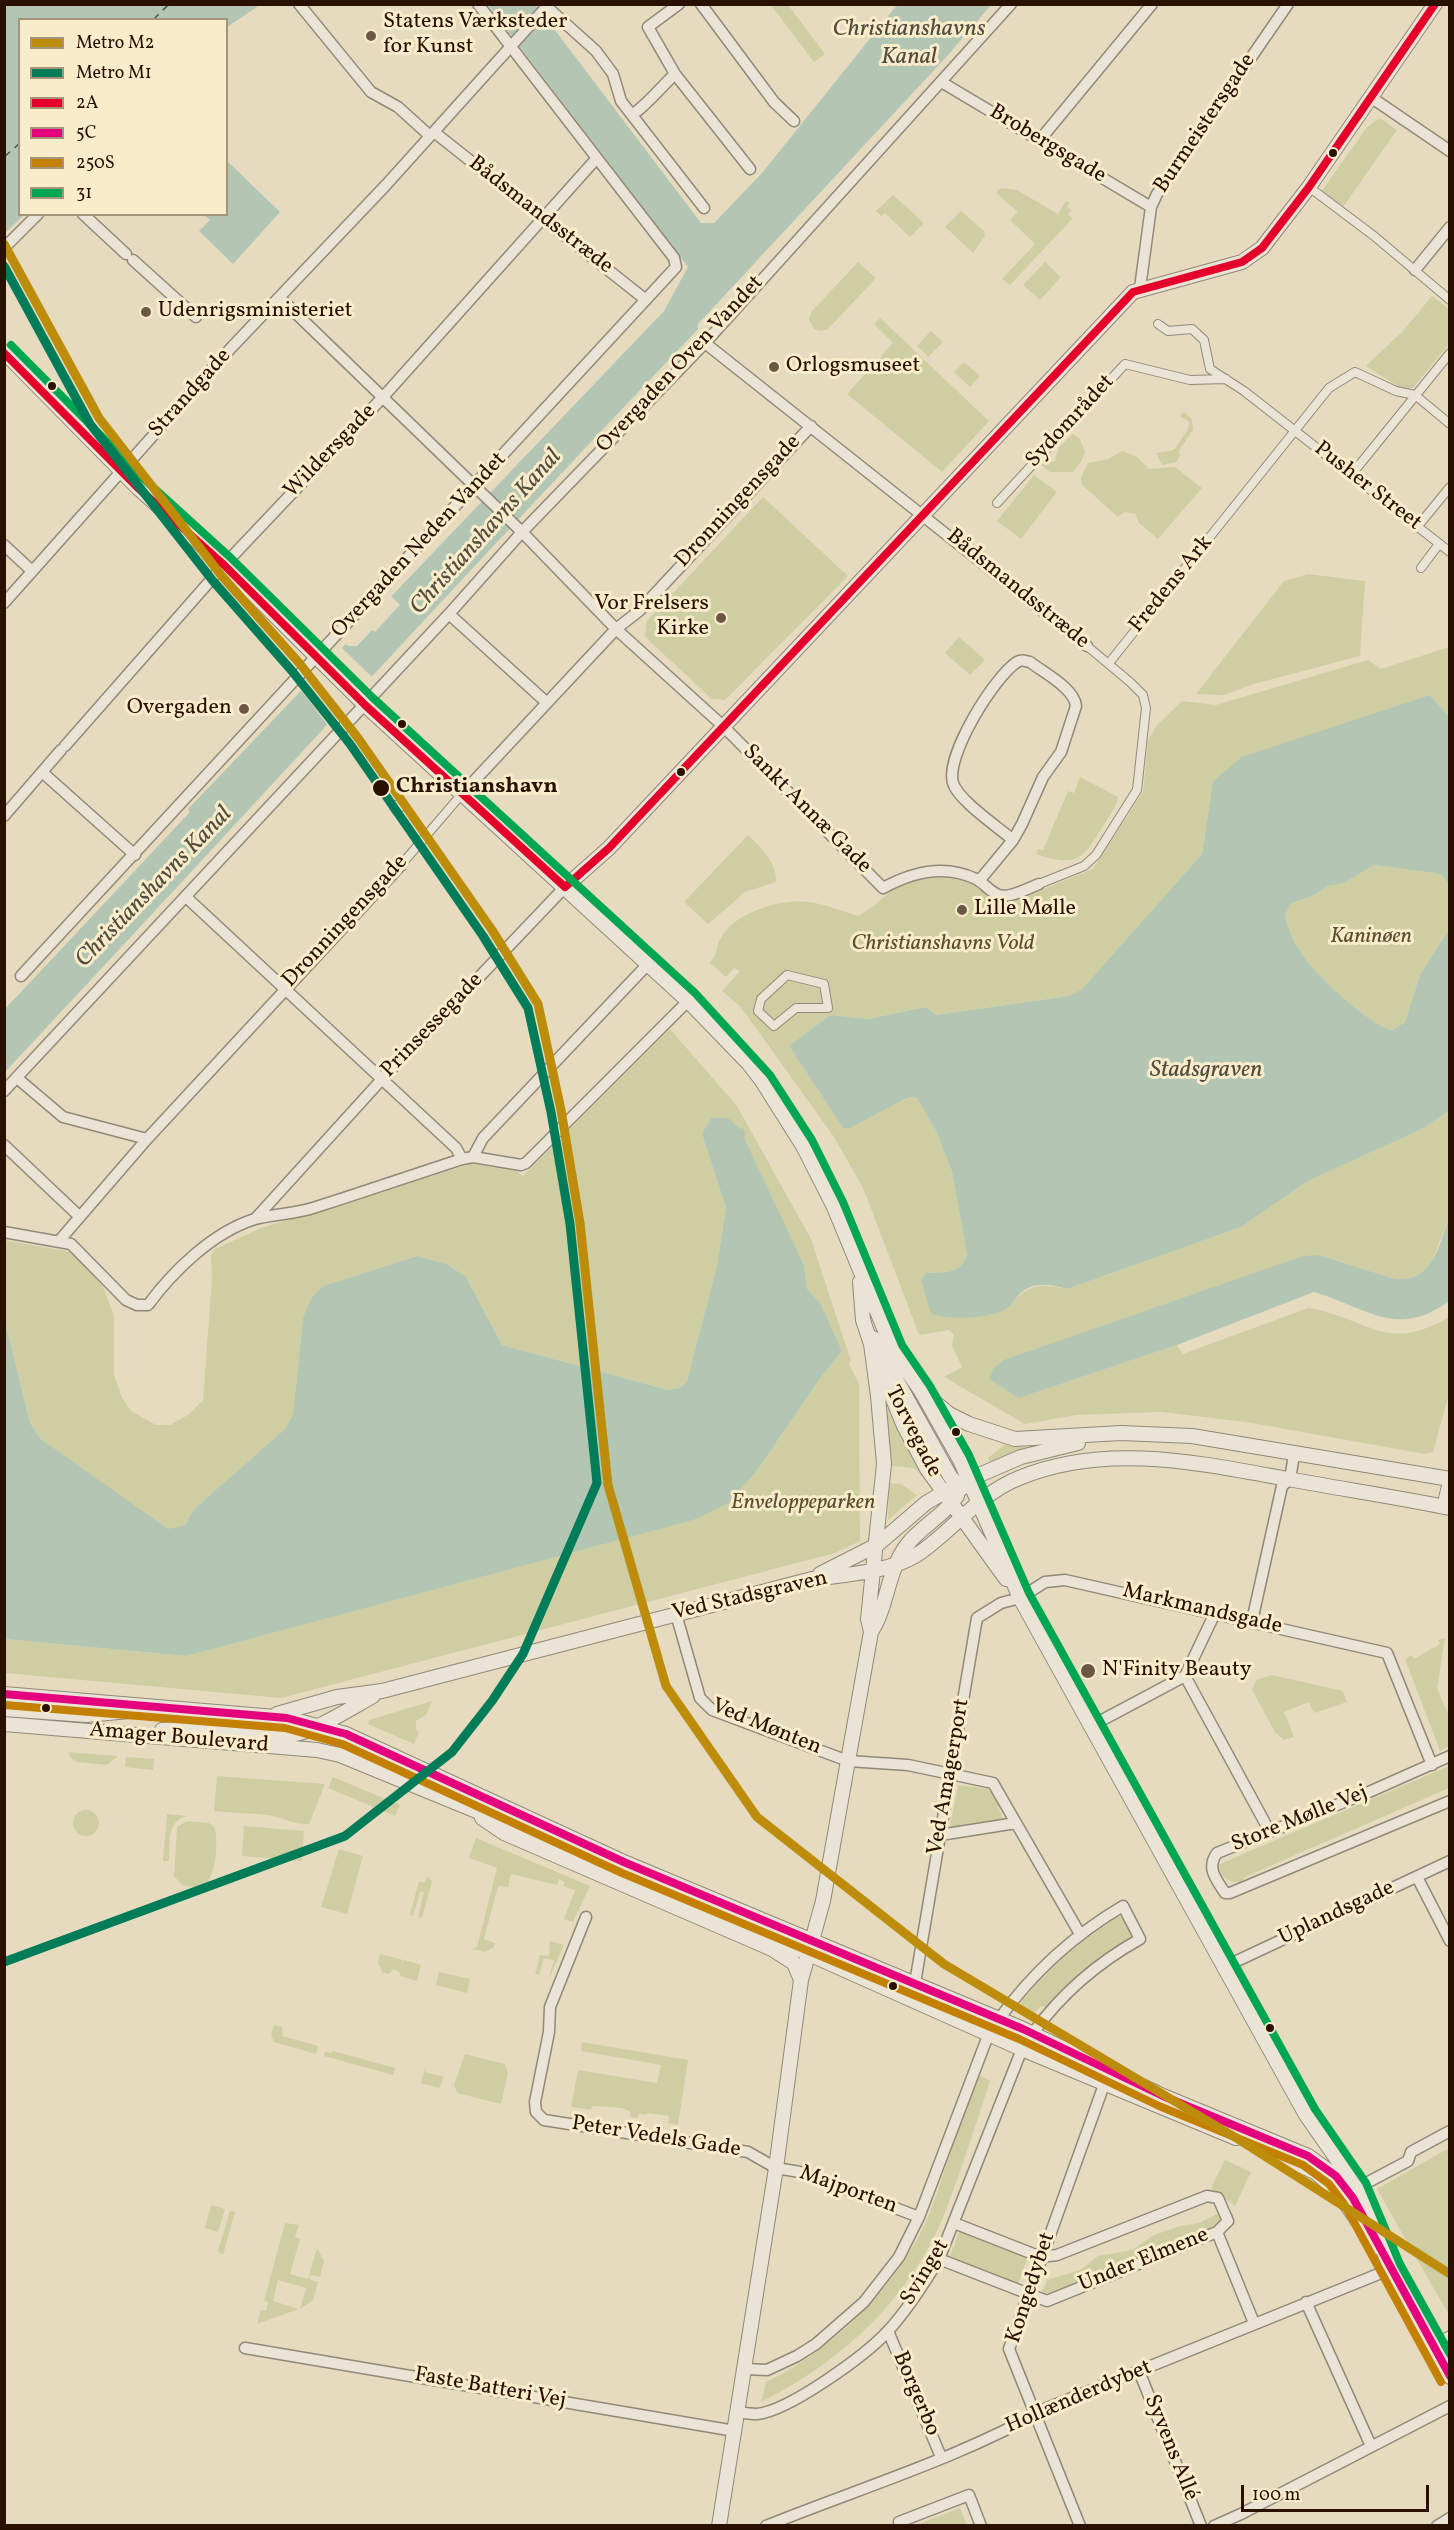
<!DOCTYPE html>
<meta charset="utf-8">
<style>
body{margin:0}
#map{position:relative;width:1454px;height:2530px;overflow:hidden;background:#e6dbbf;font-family:Vollkorn,serif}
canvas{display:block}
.frame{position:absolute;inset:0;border:6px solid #291000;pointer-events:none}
.legend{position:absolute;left:18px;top:18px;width:210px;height:198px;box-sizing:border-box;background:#f9eccb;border:2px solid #a6947a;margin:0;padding:8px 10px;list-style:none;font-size:18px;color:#291000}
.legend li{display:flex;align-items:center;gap:12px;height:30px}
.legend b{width:30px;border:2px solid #a6947a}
.scale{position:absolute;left:1241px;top:2485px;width:188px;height:27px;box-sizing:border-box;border:3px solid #291000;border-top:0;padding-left:8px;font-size:18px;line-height:21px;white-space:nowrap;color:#291000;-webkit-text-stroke:4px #f9eccb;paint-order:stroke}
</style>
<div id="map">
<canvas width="1454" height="2530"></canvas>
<div class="frame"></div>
<ul class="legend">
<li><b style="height:8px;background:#bd8c0b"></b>Metro M2</li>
<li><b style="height:8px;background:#007d58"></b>Metro M1</li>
<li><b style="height:8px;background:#e4002b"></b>2A</li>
<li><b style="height:8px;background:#e5007d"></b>5C</li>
<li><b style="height:8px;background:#c48000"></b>250S</li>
<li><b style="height:8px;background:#00a651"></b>31</li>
</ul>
<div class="scale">100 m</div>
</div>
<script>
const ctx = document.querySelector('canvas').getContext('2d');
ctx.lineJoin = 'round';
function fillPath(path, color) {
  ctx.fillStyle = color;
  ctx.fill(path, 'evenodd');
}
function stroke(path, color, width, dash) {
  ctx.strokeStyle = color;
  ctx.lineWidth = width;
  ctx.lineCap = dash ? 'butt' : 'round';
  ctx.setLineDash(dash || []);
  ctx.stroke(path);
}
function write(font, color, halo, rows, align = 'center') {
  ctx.font = font + ' Vollkorn,serif';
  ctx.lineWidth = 6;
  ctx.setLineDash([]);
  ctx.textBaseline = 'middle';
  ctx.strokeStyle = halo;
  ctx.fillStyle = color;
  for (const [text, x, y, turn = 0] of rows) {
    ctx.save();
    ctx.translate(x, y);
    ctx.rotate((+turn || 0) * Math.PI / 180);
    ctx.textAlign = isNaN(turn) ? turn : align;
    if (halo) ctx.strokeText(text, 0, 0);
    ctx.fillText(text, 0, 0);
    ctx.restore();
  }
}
fillPath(new Path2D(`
 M771 5H788L825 54 814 62Z
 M1380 118 1397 130 1343 207 1321 192 1367 127Z
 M1001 188 1017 190 1058 214 1066 201 1069 203 1067 207 1071 210 1068 215 1073 218 1010 285 1002 279 1035 244 1010 220 1018 212 996 193Z
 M893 195 924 223 910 237 885 213 881 216 876 211Z
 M961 211 984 231 985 236 973 253 945 227Z
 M858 262 876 278 828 329 821 331 814 329 809 319 812 311Z
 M1045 262 1061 277 1040 300 1023 285Z
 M1432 296 1449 309V344L1413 388 1402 389 1366 366 1403 331Z
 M880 318 989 421 942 472 847 394 893 343 874 324Z
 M931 331 943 342 928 357 917 346Z
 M964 362 980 376 970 387 954 372Z
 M1184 412 1192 419 1193 430 1178 452 1181 455 1176 462 1162 465 1156 453 1174 450 1188 429 1189 422 1180 416Z
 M1073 434 1080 439 1085 452 1081 462 1073 472H1050L1040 464 1055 461 1059 447Z
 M1122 451 1137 457 1149 469 1175 467 1202 488 1158 539 1139 523 1135 514 1125 512 1118 517 1082 485 1081 478 1088 463 1108 459Z
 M1034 475 1057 492 1021 539 997 521Z
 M763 497 848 576 725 700 712 699 645 637 646 622Z
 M1308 574 1365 581 1360 656 1254 684 1224 695 1196 694 1284 581Z
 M959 637 985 660 970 675 945 653Z
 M1449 647V717L1430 695 1213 781 1202 854 1082 989 1069 996 936 1015 925 1007 867 1019 830 1015 789 1046 843 1128H850L909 1097 917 1098 937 1133 952 1172 967 1255C961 1274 944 1272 926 1273L1006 1309C1028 1285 1036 1282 1067 1289L1241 1227 1308 1181 1422 1129 1449 1111V1218L1432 1261 1425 1272 1406 1280 1395 1279 1319 1255 1019 1398 1177 1345 1183 1354 1308 1308C1367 1317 1386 1355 1449 1317V1394L1433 1452 1425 1454 1246 1422 1162 1412 1077 1415 1025 1424 944 1377 962 1367 952 1346 954 1335 949 1330 919 1335 864 1190 834 1137 740 1006 722 991 740 971 734 968 726 977 710 963C719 952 715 948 721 938 733 913 783 898 808 902 825 904 842 911 858 916 873 908 883 897 896 887 910 877 953 875 970 883 984 890 989 903 1006 904L1093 869 1143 792 1148 741 1156 726 1182 701 1216 705 1368 660 1381 669Z
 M1080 777 1118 797C1116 808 1109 817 1103 826 1082 861 1076 867 1036 854L1038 849 1043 850 1068 791 1074 793Z
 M748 835C761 848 777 862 776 882L745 892 708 924 684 902Z
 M1374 865 1435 873 1442 875 1449 885 1448 929 1420 975 1405 1022 1393 1030C1371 1027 1318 976 1304 957 1295 944 1288 930 1285 915L1291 903 1310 897 1328 886 1344 883Z
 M670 1029 737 1106 811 1239 851 1361 849 1364 859 1384 860 1541 835 1553 281 1698 5 1673V1639L186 1656 727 1503 756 1472 821 1377 842 1351 821 1304 807 1289 804 1265 743 1138 746 1134 743 1129 702 1134 726 1208 717 1265 687 1381 680 1388 668 1390 502 1345 466 1277 447 1264 417 1256 323 1286 303 1318 293 1414 285 1429 194 1509 185 1525 168 1530 41 1439 30 1423 5 1321 4 1240 72 1252 103 1287 114 1315V1375L122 1398 131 1411 156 1425H170L188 1415 203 1400 212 1278 211 1255 215 1249 261 1228 471 1164 516 1171 523 1176Z
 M889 1409 912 1455 926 1474 922 1476 914 1468 891 1466 886 1410Z
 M1004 1445 1031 1447 990 1462 988 1458Z
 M889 1483 901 1484 917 1495 888 1520Z
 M1445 1638 1437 1688 1449 1716 1450 1746 1440 1751 1405 1659 1412 1655 1414 1659 1440 1644 1438 1640Z
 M1272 1675 1343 1691 1347 1702 1314 1713 1309 1702 1284 1712 1294 1737 1284 1740 1275 1732 1252 1690 1256 1680Z
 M432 1701 426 1715 416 1721V1729L419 1732 414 1744 368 1724 369 1720Z
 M69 1752 117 1756V1757L107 1765 77 1762 70 1758Z
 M126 1757 154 1759 153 1770 125 1767Z
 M1449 1766V1788L1245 1877 1242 1882C1229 1883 1219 1878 1219 1865L1222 1863Z
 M217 1776 325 1784 309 1824C293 1825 283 1817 267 1815 250 1813 232 1813 214 1811Z
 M333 1777 400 1805 395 1816 328 1788Z
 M958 1785 988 1789 997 1802 1003 1820 955 1828 950 1826Z
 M73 1823a13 13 0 1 1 26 0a13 13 0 1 1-26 0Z
 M167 1814 187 1816C166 1821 170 1844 169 1861H163Z
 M187 1821 209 1823 215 1828C218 1845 217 1879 201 1888L182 1885 174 1876 177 1827Z
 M244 1826 304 1831 302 1861 242 1856Z
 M476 1838 590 1886 573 1922 564 1919 575 1890 563 1886 565 1882 559 1879 557 1885 511 1874 508 1887 498 1886 484 1939 495 1943 494 1947 485 1952 473 1949 477 1947 497 1868 469 1858Z
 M339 1849 363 1856 347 1914 321 1907Z
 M427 1876 432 1881 422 1918 418 1917 424 1892H420L413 1916 410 1915 419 1881 425 1883Z
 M1118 1916 1123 1918 1131 1932V1938L1079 1975 1048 2008 1041 2006 1035 2013 1018 2006C1048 1969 1079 1941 1118 1916Z
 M550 1941 564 1945 548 1981 554 1960 544 1958 539 1975 535 1974 540 1955 549 1956Z
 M380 1954 403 1960 400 1972 404 1960 421 1965 417 1981 400 1976V1973L394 1969 389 1974 382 1972 378 1963Z
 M439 1972 470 1979 467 1993 436 1985Z
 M905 1988 1001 2026 997 2033 904 1990Z
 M274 2025 282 2027 283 2036 318 2046 316 2054 274 2042 271 2035Z
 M1028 2038 1228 2127 1026 2045Z
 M582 2042 688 2060 678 2125 668 2123 669 2116 647 2113V2115L639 2114 638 2118 630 2117 631 2112 622 2108 592 2106 591 2110 571 2107 578 2070 657 2083 661 2065 581 2051Z
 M333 2051 395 2068 393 2075 324 2056 325 2052 332 2053Z
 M465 2054 505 2064 508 2073 501 2104 457 2093 454 2085Z
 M426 2065 425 2072 444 2077 439 2088 421 2083Z
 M977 2074 990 2081C976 2124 962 2168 946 2210 913 2296 842 2362 761 2402L766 2382C832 2352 903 2281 930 2212 947 2167 960 2119 977 2074Z
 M1449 2148V2315L1377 2189Z
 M1225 2160 1251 2172 1235 2206 1211 2188Z
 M211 2205 225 2209 218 2232 205 2228Z
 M230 2211 235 2212 223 2255 218 2251Z
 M1219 2213 1221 2222 1218 2227 1046 2297 1041 2294 1047 2280 1080 2270 1098 2256 1132 2250 1154 2235 1180 2226 1199 2223Z
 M285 2223 299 2225 295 2237 300 2239 290 2274 308 2279 317 2248 324 2261 320 2277 310 2275 309 2279 318 2282 313 2300 300 2309 306 2288 278 2280 273 2301 299 2309 257 2324 261 2310 266 2311 268 2302 264 2301Z
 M960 2230 1027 2258 1018 2285 949 2258Z
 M960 2508 967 2525H916Z`), '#cfcea2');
fillPath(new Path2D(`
 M5 4H260V5L227 27 226 20H20V214L24 215 5 233Z
 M488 5H536L701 223H714L762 173 897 5H991L949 54 698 324V329C464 574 236 825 5 1072L4 1010 190 812 188 809 664 311 688 267Z
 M227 161 280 212 233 264 199 231 210 220 204 215 226 214Z
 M1430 695 1449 717V885L1442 875 1435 873 1374 865 1344 883 1328 886 1310 897 1291 903 1285 915C1288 930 1295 944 1304 957 1318 976 1371 1027 1393 1030L1405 1022 1420 975 1448 930 1449 907V1111L1422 1129 1308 1181 1241 1227 1067 1289C1052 1285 1036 1281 1022 1292 1016 1296 1012 1306 1006 1309 988 1319 950 1320 931 1314L921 1280 926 1273C944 1272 961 1274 967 1255L952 1172 937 1133 917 1098 909 1097 850 1128H843L789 1046 830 1015 868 1019 925 1007 936 1015 1069 996 1082 989 1202 854 1213 781 1242 757Z
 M711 1118H728L740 1129 743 1128 746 1134 744 1138 804 1265 807 1289 821 1304 842 1351 821 1377 756 1472 727 1504 693 1520 186 1656 5 1639V1321L30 1423 41 1439 168 1529 185 1525 194 1509 285 1429 293 1414 303 1318 311 1299 323 1286 417 1256 447 1264 466 1277 502 1345 668 1390 680 1388 687 1381 717 1265 726 1208 702 1134Z
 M1449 1218V1301C1397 1340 1366 1307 1314 1292L1177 1345 1019 1398 989 1379 993 1369 1004 1360 1303 1256 1319 1255 1395 1279C1432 1283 1439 1246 1449 1218Z`), '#b3c6b4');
fillPath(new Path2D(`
 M391 596 400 605 375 632 372 630 357 646H348L345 643Z
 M341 647 373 678 328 726 301 690Z`), '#e6dbbf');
stroke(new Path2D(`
 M153 20 169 4
 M4 157 20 143`), '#524d3e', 1.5, [8, 6]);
const pedestrian = new Path2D(`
 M1309 187 1374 236 1450 300
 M1158 324 1168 331 1192 329 1204 340 1210 369 1244 391 1450 552
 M1352 474 1450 353
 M997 503 1125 364 1190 380 1226 379
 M1418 526 1450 487
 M1421 568 1439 544
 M1109 663 1329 388 1355 372 1396 391 1415 395 1450 424
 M385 783 388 786 382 791 379 788Z
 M400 803 402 806 396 810 394 807Z
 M401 865 461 795
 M1039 884 1084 866 1096 855 1137 790 1146 708 1143 695 1130 682 1087 646
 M787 975 824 984 828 1008H796L774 1026 758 1011 761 999Z
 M1432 2344 1450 2335`);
const minor = new Path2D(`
 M299 4 371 92 398 107 430 136
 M679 4 648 27 675 74 750 169
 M701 4 774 102 794 121
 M547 7 596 51 613 74 621 101 704 208
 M943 83 1151 207
 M1372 98 1450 151
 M632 115C649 103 660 88 675 74
 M434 132 646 300
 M1039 141 1152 4
 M83 214 126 254
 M4 248 38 214
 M133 260 196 317
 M1415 270 1450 227
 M1140 288 1151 207 1157 194 1288 4
 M280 298 522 532 616 629 723 726 883 888C912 872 945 864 976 879 984 883 991 893 999 895 1010 899 1028 888 1039 884
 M705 343 1087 646
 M4 545 32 571
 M4 603 231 348 386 185 549 4
 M449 614 546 702
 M65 746 224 565 384 396 596 159
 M42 772 135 855
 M461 795 616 629 639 611 811 426
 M4 816 61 750
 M979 881 1013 840 1022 824 1043 777 1061 752 1076 706C1074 688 1044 673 1030 662 1025 661 1021 659 1017 662 994 677 945 756 953 783 958 800 998 827 1013 840
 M186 897 456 1148 462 1159
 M21 976 676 267 674 258 478 4
 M17 1078 63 1117 147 1139
 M4 1091 449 614 522 532 705 343 1011 4
 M4 1145 80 1217
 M473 1157 483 1138 648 964
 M255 1219 383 1078 565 887
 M4 1232 71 1244 126 1300 137 1305H148C173 1271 213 1232 255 1219 274 1214 294 1214 313 1208 363 1192 413 1175 462 1159L473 1157 521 1165 526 1163 688 1001
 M59 1241 147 1139 401 865
 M676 1614 700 1698 712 1710 848 1761 908 1765 993 1783 1080 1934
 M1252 1621 1282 1486 1290 1479 1294 1455
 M1185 1676 1270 1832
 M1091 1726 1185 1676 1215 1613
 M1450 1756 1369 1792 1217 1853C1206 1868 1216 1879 1225 1893H1230L1450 1801
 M940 1835 1016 1823
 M1417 1877 1450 1941
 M586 1917 550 2007 549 2032 535 2102 536 2112 544 2120 748 2152 776 2168 800 2172 919 2217
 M1224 1967 1450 1861
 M915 1983 977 1618 1001 1603 1020 1598 1045 1582 1065 1580 1387 1653 1432 1765
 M999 2019C1033 1972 1072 1936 1123 1906L1140 1939C1097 1963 1062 1993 1033 2033
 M1357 2188 1408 2161 1411 2152 1450 2131
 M1217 2232 1254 2323
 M939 2259 1047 2301 1217 2232 1228 2221 1218 2198 1207 2196 1057 2255 1041 2257 954 2223
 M1306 2302 1371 2446
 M888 2331 941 2457
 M245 2348 735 2431
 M745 2369 767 2370 797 2356 816 2344 864 2302 899 2257 919 2217 989 2033
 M1139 2371 1201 2526
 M738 2412C744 2413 751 2414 757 2414 789 2411 866 2355 888 2331 908 2309 924 2284 939 2259L1022 2049
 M766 2526C860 2488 960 2458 1047 2408L1391 2269
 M900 2526 899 2522 969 2495 981 2526
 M1080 2526 1009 2349 1105 2082
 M1214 2526 1241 2514 1450 2406
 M1437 2526 1450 2518`);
const tertiary = new Path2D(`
 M4 352 137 487 224 565 365 705 688 1001 749 1064 762 1081 803 1146 834 1207 893 1350 921 1391 960 1460 1020 1598 1306 2115 1357 2188 1391 2269 1450 2377
 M565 887 609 848 1133 292 1242 262 1262 248 1309 187 1435 4
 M873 1338 950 1476 961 1489
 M879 1365 904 1426 927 1469 1006 1579
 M927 1396 949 1414 969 1424 1015 1439 1121 1433 1192 1436 1450 1479
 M1444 1507 1450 1482
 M820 1574 877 1545 926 1503 956 1485 1021 1457 1078 1443
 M871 1632C888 1606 887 1571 907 1545 921 1526 944 1516 957 1496
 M4 1694 287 1718 346 1734 626 1863 1023 2029 1163 2096 1308 2156 1336 2176 1357 2206
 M4 1709 86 1715 129 1711
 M277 1714 337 1697 382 1691 812 1579C845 1575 893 1572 921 1552 955 1528 979 1494 1019 1478 1106 1442 1199 1463 1288 1479 1342 1489 1396 1497 1450 1508
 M4 1724 317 1750 340 1755 623 1871
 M162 1730C203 1726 244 1738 285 1736 312 1734 349 1709 373 1696
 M482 1818 504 1833 772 1949 794 1963 801 1980
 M643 1880 1022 2049 1236 2138
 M1257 2146 1315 2172 1336 2190
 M1344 2201 1376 2247
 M719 2526 776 2168 801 1980 823 1901 871 1632 868 1619 884 1464 878 1396 871 1344 863 1320 860 1282`);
stroke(pedestrian, '#918877', 10);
stroke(minor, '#918877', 13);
stroke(tertiary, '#918877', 16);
stroke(pedestrian, '#e9e4d6', 8);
stroke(minor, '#e9e4d6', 10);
stroke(tertiary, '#e9e4d6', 14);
stroke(new Path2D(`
 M4 353 137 487 224 565 365 705 565 887
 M565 887 609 848 1133 292 1242 262 1262 248 1309 187 1435 4`), '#e4002b', 8);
stroke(new Path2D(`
 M4 1694 287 1718 346 1734 626 1863 1023 2029 1163 2096 1308 2156 1336 2176 1353 2198 1450 2376`), '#e5007d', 8);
stroke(new Path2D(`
 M4 1705 285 1728 342 1744 622 1873 1019 2039 1159 2106 1303 2165 1329 2184 1344 2204 1441 2382`), '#c48000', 8);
stroke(new Path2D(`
 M11 345 144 479 231 558 372 697 695 993 770 1075 812 1140 843 1202 902 1345 930 1386 969 1455 1029 1593 1315 2109 1366 2183 1400 2264 1450 2354`), '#00a651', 8);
stroke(new Path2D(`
 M4 244 99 418 221 575 300 664 358 738 492 930 538 1004 561 1110 580 1223 608 1485 666 1686 757 1817 944 1964 1238 2139 1450 2274`), '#bd8c0b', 9);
stroke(new Path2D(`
 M4 266 90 424 213 581 292 671 350 744 483 936 528 1008 551 1112 570 1224 597 1483 523 1654 492 1701 452 1752 345 1836 4 1962`), '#007d58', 9);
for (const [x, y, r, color] of [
 [371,36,6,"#6b5743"],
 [1333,153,5,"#291000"],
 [146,312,6,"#6b5743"],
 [774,367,6,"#6b5743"],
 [52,386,5,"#291000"],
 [721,618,6,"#6b5743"],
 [244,709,6,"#6b5743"],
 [402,724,5,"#291000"],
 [681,772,5,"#291000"],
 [381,788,9,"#291000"],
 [962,910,6,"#6b5743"],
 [956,1432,5,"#291000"],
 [1088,1671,8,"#6b5743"],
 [46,1708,5,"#291000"],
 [893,1986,5,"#291000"],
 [1270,2028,5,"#291000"]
]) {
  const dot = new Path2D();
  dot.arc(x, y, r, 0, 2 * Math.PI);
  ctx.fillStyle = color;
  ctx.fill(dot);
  stroke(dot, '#f9eccb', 2);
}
write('22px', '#291000', '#f9eccb', [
 ["Statens Værksteder",383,23],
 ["for Kunst",383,48],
 ["Udenrigsministeriet",158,312],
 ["Orlogsmuseet",786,367],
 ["Vor Frelsers",709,605,"right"],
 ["Kirke",709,630,"right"],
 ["Overgaden",232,709,"right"],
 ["Lille Mølle",974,910],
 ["N'Finity Beauty",1102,1671]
], 'left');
write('22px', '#291000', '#f9eccb', [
 ["Burmeistersgade",1206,124,-56],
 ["Brobergsgade",1047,145,31],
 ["Bådsmandsstræde",540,216,38],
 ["Overgaden Oven Vandet",681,365,-47],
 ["Strandgade",191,394,-48],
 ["Sydområdet",1071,422,-47],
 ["Wildersgade",331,452,-46],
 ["Pusher Street",1367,487,38],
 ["Dronningensgade",739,502,-47],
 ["Overgaden Neden Vandet",420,546,-47],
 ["Fredens Ark",1172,585,-51],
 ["Bådsmandsstræde",1017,590,39],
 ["Sankt Annæ Gade",806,810,45],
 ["Dronningensgade",346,922,-47],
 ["Prinsessegade",433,1026,-46],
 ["Torvegade",912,1432,63],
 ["Ved Stadsgraven",750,1597,-13],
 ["Markmandsgade",1202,1610,13],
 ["Ved Mønten",766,1728,22],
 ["Amager Boulevard",179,1739,5],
 ["Ved Amagerport",950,1777,-80],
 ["Store Mølle Vej",1300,1820,-22],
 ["Uplandsgade",1337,1914,-25],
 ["Peter Vedels Gade",656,2138,9],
 ["Majporten",848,2191,20],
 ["Under Elmene",1144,2261,-22],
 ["Svinget",926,2273,-59],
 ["Kongedybet",1032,2288,-72],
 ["Faste Batteri Vej",490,2389,10],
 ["Borgerbo",915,2394,67],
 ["Hollænderdybet",1079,2398,-23],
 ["Syvens Allé",1170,2448,68]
]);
write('bold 22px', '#291000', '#f9eccb', [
 ["Christianshavn",396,788]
], 'left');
write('italic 22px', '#5c4f31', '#f9eccb', [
 ["Kaninøen",1371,938],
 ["Christianshavns Vold",943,945],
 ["Enveloppeparken",803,1504]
]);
write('italic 24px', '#524d3e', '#f9eccb', [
 ["Christianshavns",909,31],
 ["Kanal",909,59],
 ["Christianshavns Kanal",487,533,-48],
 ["Christianshavns Kanal",155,888,-46],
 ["Stadsgraven",1206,1072]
]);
</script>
